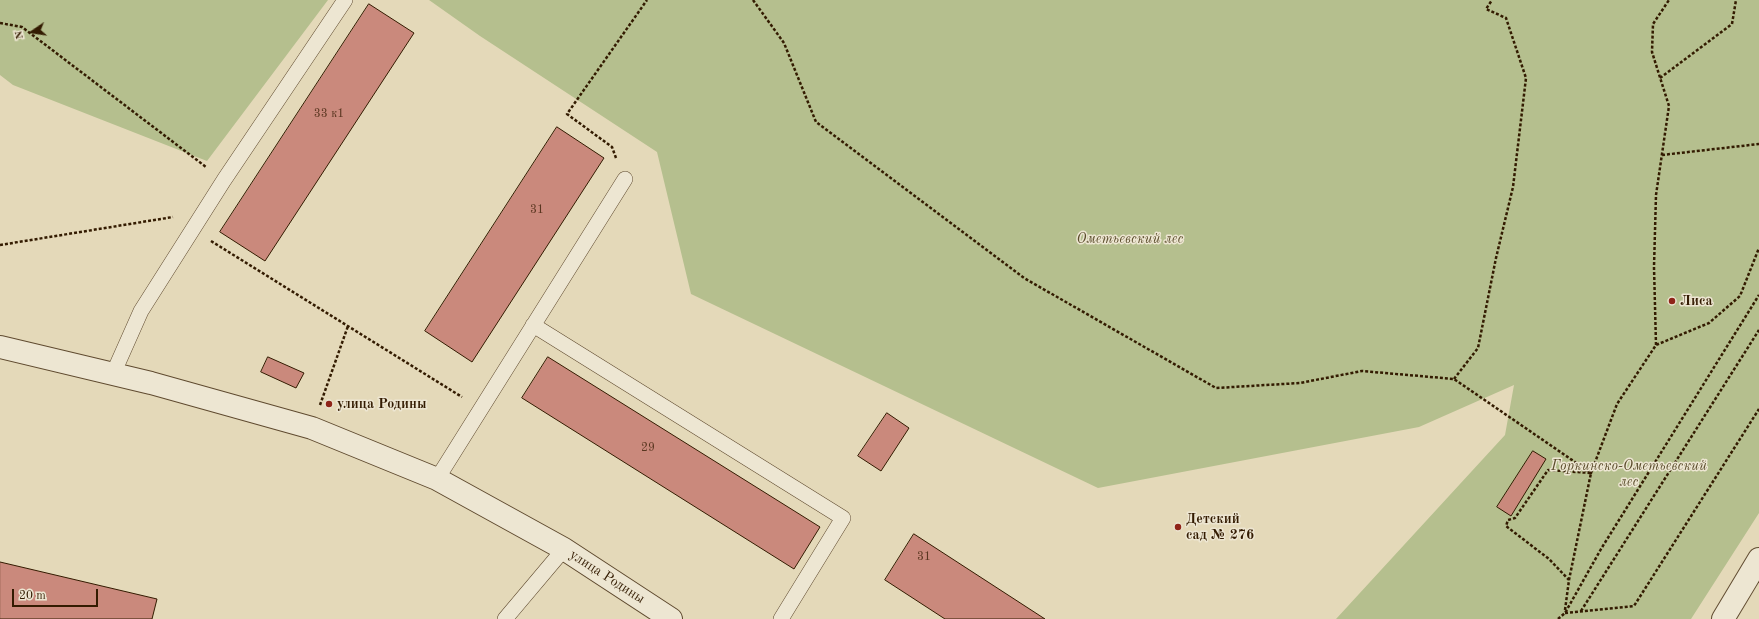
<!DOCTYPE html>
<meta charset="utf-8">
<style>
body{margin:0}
#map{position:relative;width:1759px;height:619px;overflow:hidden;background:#e4d9b9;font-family:"Old Standard TT",serif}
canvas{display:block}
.north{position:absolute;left:12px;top:12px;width:40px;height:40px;-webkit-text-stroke:3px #ede6d2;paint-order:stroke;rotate:257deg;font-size:11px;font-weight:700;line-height:16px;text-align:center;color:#331b01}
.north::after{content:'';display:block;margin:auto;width:14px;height:18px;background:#331b01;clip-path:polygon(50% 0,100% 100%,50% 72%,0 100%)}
.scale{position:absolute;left:12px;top:589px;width:86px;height:18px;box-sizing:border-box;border:2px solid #331b01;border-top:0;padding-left:5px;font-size:12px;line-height:14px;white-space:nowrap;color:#331b01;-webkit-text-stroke:3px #ede6d2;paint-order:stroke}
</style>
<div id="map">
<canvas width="1759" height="619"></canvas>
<div class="north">N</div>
<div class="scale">20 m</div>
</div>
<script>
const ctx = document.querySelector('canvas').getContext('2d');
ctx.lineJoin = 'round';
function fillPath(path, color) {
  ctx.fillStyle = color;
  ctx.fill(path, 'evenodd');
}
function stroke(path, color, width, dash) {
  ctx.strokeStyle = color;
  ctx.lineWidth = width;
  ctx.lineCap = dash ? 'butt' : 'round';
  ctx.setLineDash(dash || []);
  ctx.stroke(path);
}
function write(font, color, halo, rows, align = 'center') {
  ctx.font = font + ' "Old Standard TT",serif';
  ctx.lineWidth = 3;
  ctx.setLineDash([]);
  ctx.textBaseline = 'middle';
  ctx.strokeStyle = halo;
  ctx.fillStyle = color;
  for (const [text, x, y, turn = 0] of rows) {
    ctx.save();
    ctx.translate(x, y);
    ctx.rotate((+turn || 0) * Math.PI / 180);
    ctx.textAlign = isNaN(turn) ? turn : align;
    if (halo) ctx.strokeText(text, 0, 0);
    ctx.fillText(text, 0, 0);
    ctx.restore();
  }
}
fillPath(new Path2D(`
 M0 0H328L207 161 13 85 0 75Z
 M429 0H1759V513L1691 619H1336L1505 435 1514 385 1419 427 1098 488 691 294 657 152 480 36Z`), '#b5bf8e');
const building = new Path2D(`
 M369 4 414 33 265 261 220 232Z
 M557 127 604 158 472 362 425 331Z
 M268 357 304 373 296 388 261 372Z
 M548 357 820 527 794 569 522 398Z
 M887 413 909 428 881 471 858 456Z
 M1533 451 1546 459 1511 516 1497 507Z
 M914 534 1045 619H945L885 580Z
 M0 562 157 599 152 619H0Z`);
fillPath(building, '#ca897c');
stroke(building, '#331b01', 1);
const service = new Path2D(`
 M533 325 843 518 781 619
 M113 374 141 311 224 180 345 0
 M437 479 625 179
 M505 619 564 549`);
const minor = new Path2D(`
 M1723 619 1759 559`);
const tertiary = new Path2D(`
 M0 347 151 383 312 428 437 479 564 549 671 619`);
stroke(service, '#5f4a2f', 16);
stroke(minor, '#5f4a2f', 24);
stroke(tertiary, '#5f4a2f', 24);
stroke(new Path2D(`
 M753 0 784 43 816 122 1024 278 1216 388 1300 383 1362 371 1454 379 1591 473 1617 404 1656 345 1709 323 1740 296 1759 248
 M0 23 22 27 206 167
 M1660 78 1732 24 1736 0
 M1662 155 1759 144
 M616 158 612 147 567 114 647 0
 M211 241 462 397
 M0 245 173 217
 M1656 345 1654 267 1656 195 1669 106 1652 52 1653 24 1669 0
 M1454 379 1478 348 1496 258 1513 187 1526 78 1506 18 1486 9 1492 0
 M320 405 348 326
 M1565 610 1569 580 1591 473 1548 470 1515 518 1508 520 1506 526 1549 559 1569 580
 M1581 611 1759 330
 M1565 613 1634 606 1759 409
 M1558 619 1565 613 1601 549 1759 295`), '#331b01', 2.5, [3, 2]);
stroke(service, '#ede6d2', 15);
stroke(minor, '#ede6d2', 22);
stroke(tertiary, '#ede6d2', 22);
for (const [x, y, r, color] of [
 [1672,301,4,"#8f2418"],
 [329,404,4,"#8f2418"],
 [1178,527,4,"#8f2418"]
]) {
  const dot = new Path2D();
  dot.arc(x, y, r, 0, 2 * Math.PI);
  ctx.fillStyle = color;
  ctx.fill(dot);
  stroke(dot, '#ede6d2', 1.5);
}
write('12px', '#593620', null, [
 ["33 к1",329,114],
 ["31",537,210],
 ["29",648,448],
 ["31",924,557]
]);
write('italic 14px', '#5a4c2b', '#ede6d2', [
 ["Ометьевский лес",1130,239],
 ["Горкинско-Ометьевский",1629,466],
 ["лес",1629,482]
]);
write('bold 14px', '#331b01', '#ede6d2', [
 ["Лиса",1680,301],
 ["улица Родины",337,404],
 ["Детский",1186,519],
 ["сад № 276",1186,535]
], 'left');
write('14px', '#331b01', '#ede6d2', [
 ["улица Родины",607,577,33]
]);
</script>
